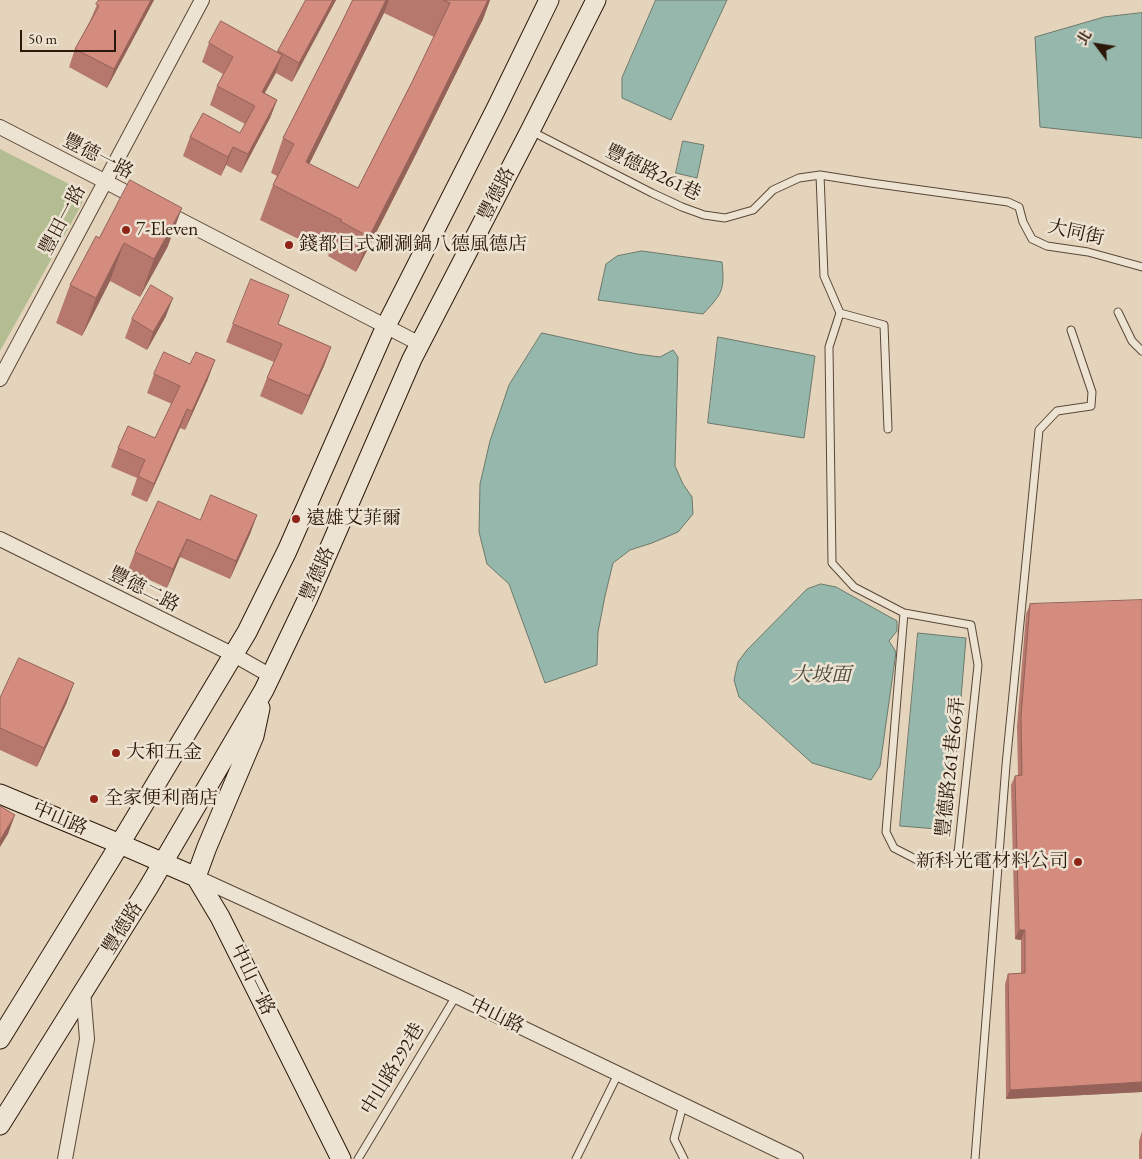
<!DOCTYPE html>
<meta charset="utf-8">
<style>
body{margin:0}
#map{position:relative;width:1142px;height:1159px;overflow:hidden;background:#e4d4bc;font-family:"EB Garamond","Noto Serif TC",serif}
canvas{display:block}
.north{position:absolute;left:1072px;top:20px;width:50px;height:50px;-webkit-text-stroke:4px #ede3d3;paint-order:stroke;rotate:301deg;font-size:14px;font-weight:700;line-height:20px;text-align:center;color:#2c1808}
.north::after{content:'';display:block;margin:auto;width:18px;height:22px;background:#2c1808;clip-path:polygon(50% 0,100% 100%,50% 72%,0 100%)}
.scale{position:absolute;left:20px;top:30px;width:96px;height:22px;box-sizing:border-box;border:2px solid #2c1808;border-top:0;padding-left:6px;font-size:15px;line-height:18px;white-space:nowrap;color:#2c1808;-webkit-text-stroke:4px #ede3d3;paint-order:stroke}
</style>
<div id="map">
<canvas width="1142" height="1159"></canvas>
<div class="north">北</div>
<div class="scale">50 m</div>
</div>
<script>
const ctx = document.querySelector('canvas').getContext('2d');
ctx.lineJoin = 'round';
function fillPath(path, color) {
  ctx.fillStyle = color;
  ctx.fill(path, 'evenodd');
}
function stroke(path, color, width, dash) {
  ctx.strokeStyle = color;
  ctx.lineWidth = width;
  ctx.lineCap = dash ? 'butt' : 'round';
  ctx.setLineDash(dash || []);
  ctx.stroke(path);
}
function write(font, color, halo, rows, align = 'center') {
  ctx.font = font + ' "EB Garamond","Noto Serif TC",serif';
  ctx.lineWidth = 5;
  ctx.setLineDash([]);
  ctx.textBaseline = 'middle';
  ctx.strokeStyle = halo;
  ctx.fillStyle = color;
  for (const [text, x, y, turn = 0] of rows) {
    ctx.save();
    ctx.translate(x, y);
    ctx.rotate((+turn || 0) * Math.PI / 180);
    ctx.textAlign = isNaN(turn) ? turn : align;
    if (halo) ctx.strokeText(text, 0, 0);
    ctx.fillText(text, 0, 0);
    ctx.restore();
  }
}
fillPath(new Path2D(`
 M0 149 71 185 83 193 82 204 0 351Z`), '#b4bd91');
const water = new Path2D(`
 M656 0H727L671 120 622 98V78Z
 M1142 13V138L1040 127 1035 37 1104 17Z
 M683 141 704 145 697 178 676 173Z
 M642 251 722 262C725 290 722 294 703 314L598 300 606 264 617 256Z
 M542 333 637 354 660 357 673 350 678 357 675 466 683 484 692 497 693 514 678 532 652 543 630 550 613 563 605 596 598 632 597 665 545 683 509 584 487 564 479 532 480 484 490 441 509 385Z
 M718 337 815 356 804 438 708 423Z
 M821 584 836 587 897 621V631L889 641 896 652 880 766 871 780 812 763 739 697 734 680 738 662 747 650 807 589Z
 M918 633 966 638 950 830 900 826Z`);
fillPath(water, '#96b8ac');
stroke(water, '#6c786a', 1);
const lane = new Path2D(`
 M531 131 652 193 682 207 704 215 725 218 753 210 773 190 799 178 820 175 871 183 1008 202 1019 207 1023 222 1032 239 1047 246 1088 252 1142 267
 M820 175 824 276 840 313 829 347 832 563 854 587 904 613 971 625 978 665 958 853 927 865 894 848 886 832 904 613
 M1118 312 1132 341 1142 351
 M840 313 884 325 888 429
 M683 1105 674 1139 684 1159
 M358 1159 456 996
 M576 1159 618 1074
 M975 1159 1006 765 1039 430 1057 411 1091 406 1092 392 1071 330`);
const street = new Path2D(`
 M0 127 139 199
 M163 211 420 344
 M0 379 202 0
 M0 539 234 655 271 676
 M196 877 456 996 796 1159
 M65 1159 87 1039 83 991`);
const secondary = new Path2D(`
 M0 794 120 844 196 877 220 917 341 1159
 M196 877 207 847 254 736 260 708
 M0 1039 112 857 247 632 287 551 386 326 496 109 549 0
 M0 1125 148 888 264 690 307 600 412 359 530 131 596 0`);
stroke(lane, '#5a4735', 9);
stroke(street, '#5a4735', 16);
stroke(secondary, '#2c1808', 21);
stroke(lane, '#ede3d3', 7);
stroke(street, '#ede3d3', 14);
stroke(secondary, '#ede3d3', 19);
fillPath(new Path2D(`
 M99 0H154L107 88 69 67 75 49 90 21Z
 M306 0H336L292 82 276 73 265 93 277 100 270 118 241 173 226 165 221 176 183 156 190 137 240 133 245 124 210 105 217 86 223 74 202 62 209 43 277 52Z
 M353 0H490L483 19 413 160 356 272 328 256 329 254 260 220 273 185 277 176 271 173 283 138 340 26ZM384 13 434 37 412 82 358 188 309 164Z
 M99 238 168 246 140 297 110 281 82 336 56 323 70 285Z
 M166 316 147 350 125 338 132 319Z
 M233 324H278L331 347 324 366 302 415 260 396 267 378 274 362 226 342Z
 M154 374 208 379 185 430 180 428 147 502 131 495 137 478 111 467 118 448 155 438 172 404 147 393Z
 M257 515 250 534 230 579 180 557 167 588 128 570 135 552 200 520Z
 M1030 604 1142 1092 1006 1099 1005 984 1008 974H1021V940L1015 939 1011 785 1015 776 1018 775 1017 726 1026 614Z
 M0 698 67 702 37 767 0 750Z
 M1142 1131V1159H1139V1141Z`), '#b6786d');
fillPath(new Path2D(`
 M151 0H154L107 88 114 69Z
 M333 0H336L292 82 299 63Z
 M386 0H389L384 13 293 197 306 162Z
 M488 0H490L483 19 413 160 356 272 369 237Z
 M282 55 275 74 255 110 262 92Z
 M277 100 270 118 241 173 248 154Z
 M233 147 226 165 221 176 228 157Z
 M182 208 168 246 140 297 154 259Z
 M124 243 110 281 82 336 96 298Z
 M173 298 166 316 147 350 153 332Z
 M331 347 324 366 302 415 309 396Z
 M215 360 208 379 185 430 192 411Z
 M187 409 180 428 147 502 154 484Z
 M257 515 250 534 230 579 236 561Z
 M187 539 180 557 167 588 173 569Z
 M74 683 67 702 37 767 44 748Z
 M15 815 8 834 0 847V840Z
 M1019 930H1025L1021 940 1015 939Z
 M1142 1082V1092L1006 1099 1010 1090Z`), '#946259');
const building = new Path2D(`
 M99 0H151L114 69 75 49 99 6 96 4Z
 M306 0H333L299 63 278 51Z
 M353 0H386L306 162 358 188 412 82 450 3 443 0H488L426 125 369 237 340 221 342 220 273 185 294 144 283 138 340 26Z
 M221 21 282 55 262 92 277 100 248 154 233 147 228 157 190 137 203 113 240 133 255 106 217 86 233 57 209 43Z
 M130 180 182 208 154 259 124 243 96 298 70 285 96 236 99 238Z
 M251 279 289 295 278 324 331 347 309 396 267 378 282 344 233 324Z
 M151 285 173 298 153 332 132 319Z
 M164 352 190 364 196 352 215 360 192 411 187 409 154 484 138 476 145 460 118 448 128 426 155 438 180 386 154 374Z
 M211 495 257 515 236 561 187 539 173 569 135 552 158 501 200 520Z
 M1142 600V1082L1010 1090 1008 974 1025 973V930H1019L1015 776 1022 775 1021 716 1030 604Z
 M19 658 74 683 44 748 0 728V698Z
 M0 806 15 815 0 840Z`);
fillPath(building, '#d48c7f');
stroke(building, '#946259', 1);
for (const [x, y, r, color] of [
 [126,230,5,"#8f2418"],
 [289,245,5,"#8f2418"],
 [296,519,5,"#8f2418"],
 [116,753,5,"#8f2418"],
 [94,799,5,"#8f2418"],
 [1078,862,5,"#8f2418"]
]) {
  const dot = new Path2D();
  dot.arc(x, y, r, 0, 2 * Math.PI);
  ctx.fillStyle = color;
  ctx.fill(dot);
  stroke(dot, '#ede3d3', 2);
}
write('19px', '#2c1808', '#ede3d3', [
 ["豐德一路",98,157,27],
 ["豐德路261巷",653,173,26],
 ["豐德路",497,194,-63],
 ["豐田一路",63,220,-62],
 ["大同街",1076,233,13],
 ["豐德路",318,574,-66],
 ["豐德二路",144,590,27],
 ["豐德路261巷66弄",951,767,-84],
 ["中山路",60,819,23],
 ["豐德路",123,928,-58],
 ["中山一路",252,980,64],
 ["中山路",497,1016,26],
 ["中山路292巷",393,1069,-59]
]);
write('19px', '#2c1808', '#ede3d3', [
 ["7-Eleven",136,230],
 ["錢都日式涮涮鍋八德風德店",299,245],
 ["遠雄艾菲爾",306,519],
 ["大和五金",126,753],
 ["全家便利商店",104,799],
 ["新科光電材料公司",1068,862,"right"]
], 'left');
write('italic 20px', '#4c4839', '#ede3d3', [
 ["大坡面",821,676]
]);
</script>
